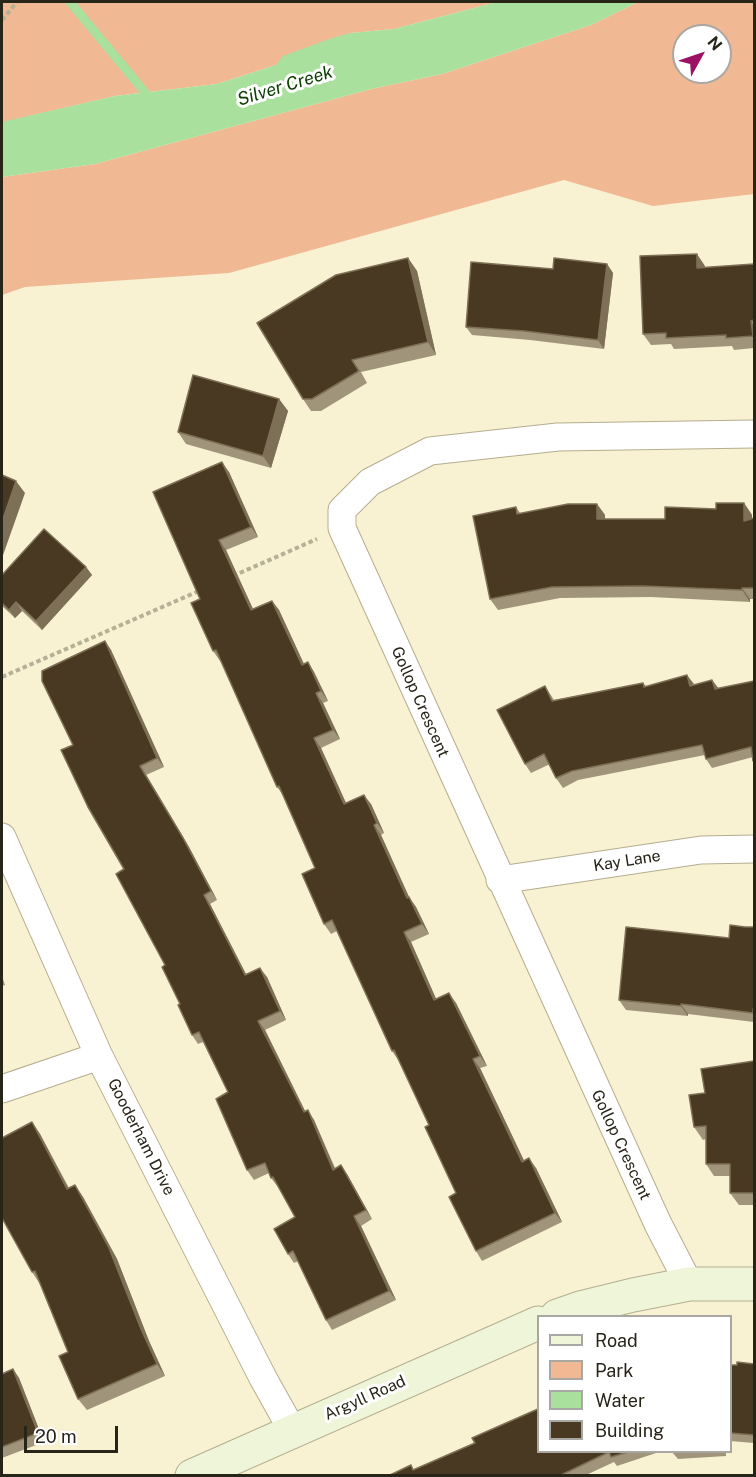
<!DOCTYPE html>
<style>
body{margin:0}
#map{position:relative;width:756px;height:1477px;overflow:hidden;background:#f8f1d2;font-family:"Public Sans",sans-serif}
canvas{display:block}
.frame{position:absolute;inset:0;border:3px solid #272418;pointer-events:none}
.legend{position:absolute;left:537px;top:1315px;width:195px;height:138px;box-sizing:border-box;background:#fff;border:2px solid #a9a7a3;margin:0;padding:8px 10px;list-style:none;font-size:18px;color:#272418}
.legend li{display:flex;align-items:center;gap:12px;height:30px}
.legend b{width:30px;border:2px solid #a9a7a3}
.north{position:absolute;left:672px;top:24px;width:60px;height:60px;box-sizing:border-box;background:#fff;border:2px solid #a9a7a3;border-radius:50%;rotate:50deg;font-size:16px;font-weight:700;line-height:24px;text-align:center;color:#272418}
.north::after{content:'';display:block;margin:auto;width:21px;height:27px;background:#9b1264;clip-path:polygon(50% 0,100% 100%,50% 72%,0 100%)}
.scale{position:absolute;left:24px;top:1426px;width:94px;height:27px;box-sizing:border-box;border:3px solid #272418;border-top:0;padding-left:8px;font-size:18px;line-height:21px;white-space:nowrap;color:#272418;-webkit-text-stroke:4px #fff;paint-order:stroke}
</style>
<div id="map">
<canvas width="756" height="1477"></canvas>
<div class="frame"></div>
<ul class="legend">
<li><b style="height:8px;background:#eff5d9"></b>Road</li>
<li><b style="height:16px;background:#f0b893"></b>Park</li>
<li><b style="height:16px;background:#aae09e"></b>Water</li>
<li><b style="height:16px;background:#493922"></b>Building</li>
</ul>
<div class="north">N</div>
<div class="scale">20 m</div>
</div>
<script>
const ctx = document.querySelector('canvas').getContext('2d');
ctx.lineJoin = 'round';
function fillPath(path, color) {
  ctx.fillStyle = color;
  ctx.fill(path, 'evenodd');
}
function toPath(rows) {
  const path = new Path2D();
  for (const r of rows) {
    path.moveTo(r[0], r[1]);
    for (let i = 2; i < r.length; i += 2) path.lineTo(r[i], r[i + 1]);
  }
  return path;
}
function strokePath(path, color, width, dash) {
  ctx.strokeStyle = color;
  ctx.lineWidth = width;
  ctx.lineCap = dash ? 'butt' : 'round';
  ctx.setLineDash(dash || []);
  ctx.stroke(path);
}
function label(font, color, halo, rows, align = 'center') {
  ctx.font = font + ' "Public Sans",sans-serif';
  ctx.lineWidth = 6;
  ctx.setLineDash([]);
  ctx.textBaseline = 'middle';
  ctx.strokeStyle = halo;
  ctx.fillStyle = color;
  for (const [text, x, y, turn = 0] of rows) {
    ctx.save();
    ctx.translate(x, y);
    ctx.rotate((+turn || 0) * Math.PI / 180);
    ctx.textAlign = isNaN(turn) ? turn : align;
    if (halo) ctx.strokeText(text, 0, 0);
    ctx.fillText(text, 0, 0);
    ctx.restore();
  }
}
fillPath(toPath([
 [2,2,497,2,394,29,351,33,276,65,217,84,115,96,4,122,2,122],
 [638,2,754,2,754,194,653,206,564,180,229,273,25,287,2,295,2,177,95,164,371,89,442,74,591,25],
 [684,36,720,36,720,72,684,72]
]), '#f0b893');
fillPath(toPath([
 [497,2,638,2,591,25,442,74,371,89,95,164,2,177,2,122,115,96,217,84,276,65,283,56,332,38,351,33,394,29]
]), '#aae09e');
strokePath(toPath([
 [70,2,153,102]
]), '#aae09e', 9);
const street = toPath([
 [2,837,99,1056,263,1378,292,1430],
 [500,880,701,850,754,849],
 [2,1089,99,1056],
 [689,1284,658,1224,342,528,342,510,370,482,430,451,558,437,754,434]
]);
const secondary = toPath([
 [557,1316,580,1308,633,1295,689,1284,754,1284],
 [192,1476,538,1323]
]);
strokePath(street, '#b4ae90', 29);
strokePath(secondary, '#b4ae90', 35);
strokePath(toPath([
 [2,20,17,2],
 [233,576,317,539],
 [2,677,199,591]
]), '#b6b097', 4, [4.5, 3]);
strokePath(street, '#fff', 27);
strokePath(secondary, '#eff5d9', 33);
fillPath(toPath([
 [408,258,417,271,436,355,361,372,367,383,321,411,311,411,303,399],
 [607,264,613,273,604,349,530,340,472,335,466,327,553,269],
 [754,264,754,348,734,350,732,346,674,349,671,344,651,345,643,334,705,266,705,267],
 [279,399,288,411,271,468,186,444,178,432],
 [229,472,258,537,226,550,253,609,272,601,279,610,304,664,308,662,314,672,328,701,323,703,340,739,321,748,346,803,371,804,384,833,381,835,409,897,416,907,429,934,411,942,436,999,456,1003,487,1066,480,1068,524,1161,536,1168,562,1222,482,1261,476,1251,456,1193,429,1125,399,1061,392,1051,337,931,331,934,324,924,315,868,283,795,277,787,221,660,220,661,213,651,200,599],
 [744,503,752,515,752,519,754,518,754,599,750,599,750,602,651,597,560,598,498,610,490,599,516,507,520,513,597,504,605,515,605,519,665,519],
 [86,567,92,575,42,630,22,611,15,618,2,606,2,575],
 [105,641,111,650,164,767,146,775,189,847,217,900,210,904,246,974,267,977,286,1020,265,1030,305,1111,314,1120,335,1168,347,1174,372,1219,361,1226,396,1300,332,1330,326,1320,298,1261,294,1263,288,1254,295,1217,278,1187,271,1178,269,1173,254,1180,247,1170,228,1092,203,1042,198,1044,192,1035,165,965,124,869,73,745],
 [712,680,718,688,754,681,754,763,753,757,712,768,706,759,705,755,578,780,563,788,556,778,550,764,531,773,525,764,545,686,554,700,643,683,646,686,694,685],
 [745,927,754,927,754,1022,688,1014,688,1016,626,1010,619,1000,729,938],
 [2,976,5,985,2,986],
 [754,1061,754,1205,739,1205,730,1193,730,1176,714,1176,706,1164,706,1139,703,1140,694,1127,705,1093],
 [32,1122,40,1134,69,1188,75,1185,83,1197,117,1259,149,1341,165,1376,87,1410,78,1399,68,1352,40,1284,32,1272],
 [754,1364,754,1443,730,1441,730,1365],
 [13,1369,19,1378,44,1442,2,1458,2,1374],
 [538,1452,659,1452,617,1466,614,1462,584,1476,388,1476,414,1470],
 [672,1452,726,1452,726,1456,678,1459]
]), '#a0957a');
fillPath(toPath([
 [697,254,705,266,705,279,697,268],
 [408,258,417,271,436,355,428,342],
 [607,264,613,273,604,349,598,340],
 [751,321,754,326,754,339,753,336],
 [279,399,288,411,271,468,263,456],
 [222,462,229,472,258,537,251,527],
 [16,481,25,493,2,558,2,522],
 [744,503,752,515,752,532,744,521],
 [597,504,605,515,605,530,597,519],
 [219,540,226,550,258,620,251,610],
 [86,567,92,575,42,630,36,621],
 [742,588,750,599,750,602,742,590],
 [272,601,279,610,309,675,302,665],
 [16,602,22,611,15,618,9,610],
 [105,641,111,650,164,767,157,758],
 [308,662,314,672,328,701,321,691],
 [687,675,694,684,690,686],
 [712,680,719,689,715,689],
 [316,693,323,703,340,739,333,730],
 [314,738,321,748,351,814,344,804],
 [140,766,146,775,189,847,217,900,211,891],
 [364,795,371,804,384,833,377,823],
 [374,825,381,835,414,908,407,898],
 [204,895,210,904,251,984,245,975],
 [409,897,416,907,429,934,422,924],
 [404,932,411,942,441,1010,434,1000],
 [260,968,267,977,286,1020,280,1011],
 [449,993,456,1003,487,1066,480,1056],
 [681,1004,688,1014,688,1016,681,1006],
 [258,1021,265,1030,310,1121,304,1112],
 [473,1059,480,1068,529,1171,522,1162],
 [308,1110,314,1120,339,1179,333,1170],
 [32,1122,40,1134,75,1201,67,1189],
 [529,1158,536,1168,562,1222,555,1213],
 [341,1165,347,1174,372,1219,366,1210],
 [75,1185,83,1197,117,1259,149,1341,165,1376,157,1364],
 [354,1216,361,1226,396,1300,389,1291],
 [13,1369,19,1378,44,1442,38,1433]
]), '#7e7057');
const building = toPath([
 [697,254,697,268,754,264,754,320,751,321,753,336,726,338,726,335,666,338,666,333,643,334,640,256,697,254],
 [408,258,428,342,352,360,359,371,312,399,303,399,257,323,336,275,408,258],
 [554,258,607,264,598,340,524,331,466,327,471,262,553,269,554,258],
 [193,375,279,399,263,456,178,432,193,375],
 [222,462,251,527,219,540,251,610,272,601,302,665,308,662,321,691,316,693,333,730,314,738,344,804,364,795,377,823,374,825,407,898,409,897,422,924,404,932,434,1000,449,993,480,1056,473,1059,522,1162,529,1158,555,1213,476,1251,449,1197,456,1193,425,1127,429,1125,394,1050,392,1051,332,920,324,924,302,874,315,868,279,786,277,787,216,650,213,651,191,603,200,599,153,492,222,462],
 [2,475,16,481,2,522,2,475],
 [716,503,744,503,744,521,754,518,754,588,742,588,742,590,643,586,552,587,490,599,473,516,516,507,517,514,568,504,597,504,597,519,665,519,665,507,716,509,716,503],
 [44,529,86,567,36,621,16,602,9,610,2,603,2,575,44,529],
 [105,641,157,758,140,766,183,838,211,891,204,895,245,975,260,968,280,1011,258,1021,304,1112,308,1110,333,1170,341,1165,366,1210,354,1216,389,1291,326,1320,293,1251,288,1254,274,1229,295,1217,273,1177,271,1178,265,1163,247,1170,216,1099,228,1092,199,1032,192,1035,178,1005,180,1004,162,967,165,965,116,874,124,869,88,807,61,750,73,745,42,681,42,671,105,641],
 [687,675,690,686,712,680,715,689,754,681,754,761,753,761,751,747,706,759,702,745,572,771,556,778,544,754,525,764,497,710,545,686,552,701,643,683,644,687,687,675],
 [730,925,745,927,754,927,754,1009,753,1009,753,1013,681,1004,681,1006,619,1000,626,927,729,938,730,925],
 [754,1061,754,1193,730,1193,730,1164,706,1164,706,1126,694,1127,689,1095,705,1093,701,1069,754,1061],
 [32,1122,67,1189,75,1185,109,1248,141,1329,157,1364,78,1399,59,1356,68,1352,35,1271,32,1272,2,1218,2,1138,32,1122],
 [737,1362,754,1364,754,1435,730,1433,730,1365,737,1365,737,1362],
 [13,1369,38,1433,2,1447,2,1374,13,1369],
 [538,1409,538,1452,628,1452,611,1457,609,1452,559,1476,388,1476,411,1465,413,1470,475,1443,472,1438,538,1409]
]);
fillPath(building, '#493922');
strokePath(building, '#7e7057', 1.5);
label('16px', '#272418', '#fff', [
 ["Gollop Crescent",420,702,66],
 ["Kay Lane",627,861,-9],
 ["Gooderham Drive",141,1137,63],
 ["Gollop Crescent",621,1145,65],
 ["Argyll Road",365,1398,-24]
]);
label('italic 18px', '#0c4000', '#fff', [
 ["Silver Creek",285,86,-17]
]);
</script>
